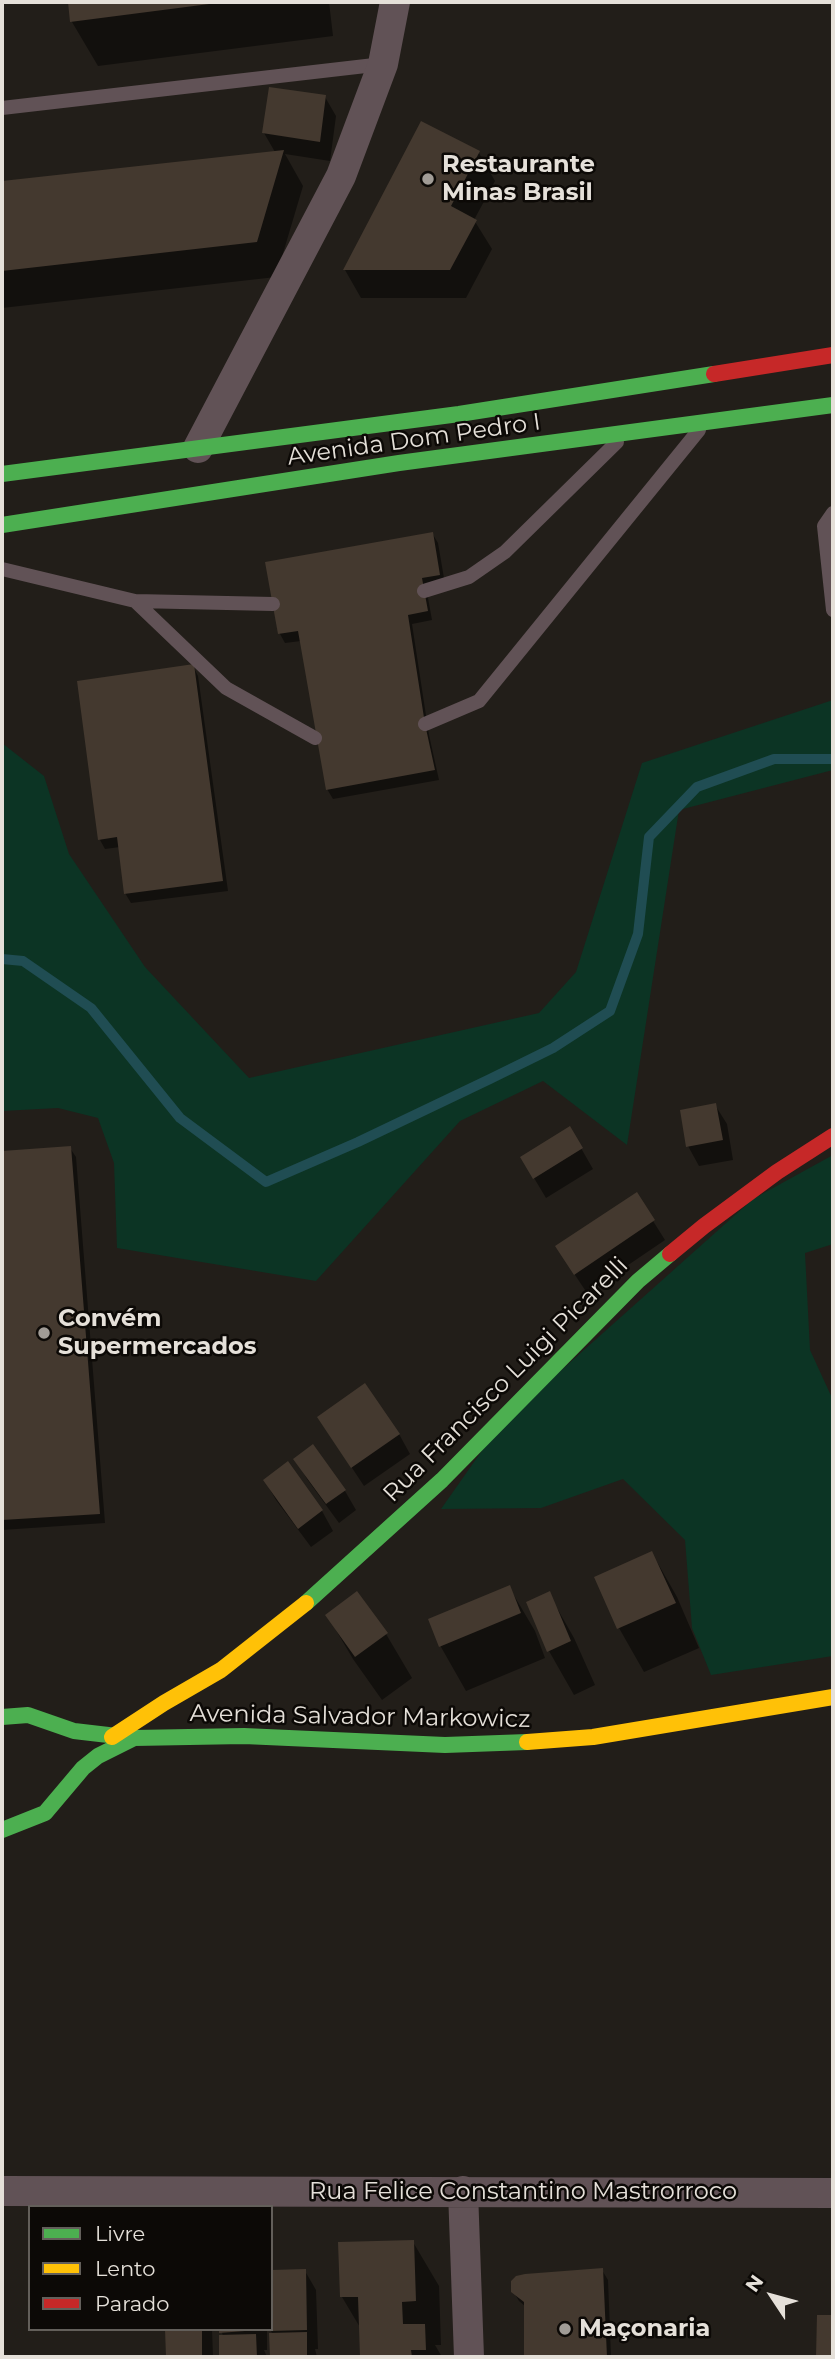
<!DOCTYPE html>
<meta charset="utf-8">
<style>
body{margin:0}
#map{position:relative;width:835px;height:2359px;overflow:hidden;background:#221e19;font-family:Montserrat,sans-serif}
canvas{display:block}
.frame{position:absolute;inset:0;border:4px solid #e5e0d9;pointer-events:none}
.legend{position:absolute;left:28px;top:2205px;width:245px;height:126px;box-sizing:border-box;background:#0c0906;border:2px solid #635f5a;margin:0;padding:9px 12px;list-style:none;font-size:21px;color:#e5e0d9}
.legend li{display:flex;align-items:center;gap:14px;height:35px}
.legend b{width:35px;border:2px solid #635f5a}
.north{position:absolute;left:737px;top:2261px;width:70px;height:70px;-webkit-text-stroke:5px #0c0906;paint-order:stroke;rotate:306deg;font-size:19px;font-weight:700;line-height:28px;text-align:center;color:#e5e0d9}
.north::after{content:'';display:block;margin:auto;width:24px;height:32px;background:#e5e0d9;clip-path:polygon(50% 0,100% 100%,50% 72%,0 100%)}
</style>
<div id="map">
<canvas width="835" height="2359"></canvas>
<div class="frame"></div>
<ul class="legend">
<li><b style="height:9px;background:#4caf50"></b>Livre</li>
<li><b style="height:9px;background:#ffc107"></b>Lento</li>
<li><b style="height:9px;background:#c62828"></b>Parado</li>
</ul>
<div class="north">N</div>
</div>
<script>
const ctx = document.querySelector('canvas').getContext('2d');
ctx.lineJoin = 'round';
function fillPath(path, color) {
  ctx.fillStyle = color;
  ctx.fill(path, 'evenodd');
}
function toPath(rows) {
  const path = new Path2D();
  for (const r of rows) {
    path.moveTo(r[0], r[1]);
    for (let i = 2; i < r.length; i += 2) path.lineTo(r[i], r[i + 1]);
  }
  return path;
}
function strokePath(path, color, width, dash) {
  ctx.strokeStyle = color;
  ctx.lineWidth = width;
  ctx.lineCap = dash ? 'butt' : 'round';
  ctx.setLineDash(dash || []);
  ctx.stroke(path);
}
function label(font, color, halo, rows, align = 'center') {
  ctx.font = font + ' Montserrat,sans-serif';
  ctx.lineWidth = 5;
  ctx.setLineDash([]);
  ctx.textBaseline = 'middle';
  ctx.strokeStyle = halo;
  ctx.fillStyle = color;
  for (const [text, x, y, turn = 0] of rows) {
    ctx.save();
    ctx.translate(x, y);
    ctx.rotate((+turn || 0) * Math.PI / 180);
    ctx.textAlign = isNaN(turn) ? turn : align;
    if (halo) ctx.strokeText(text, 0, 0);
    ctx.fillText(text, 0, 0);
    ctx.restore();
  }
}
fillPath(toPath([
 [833,700,833,770,679,810,627,1145,543,1081,460,1121,316,1281,117,1248,114,1163,98,1118,58,1108,2,1111,2,743,44,776,69,854,145,967,249,1078,539,1013,576,972,642,763],
 [833,1155,833,1244,805,1253,810,1350,833,1400,833,1656,711,1675,692,1628,685,1540,623,1479,541,1508,441,1509,500,1425,753,1199]
]), '#0c3424');
fillPath(toPath([
 [70,2,329,2,333,36,98,66,72,22],
 [325,97,336,116,330,161,285,154,303,186,276,277,2,308,2,183,275,152,264,133],
 [479,153,495,181,474,220,492,249,466,298,361,298,345,270],
 [432,533,438,543,445,584,426,587,432,620,412,624,429,735,439,780,333,799,327,789,301,641,285,643,280,634,267,563],
 [193,666,198,676,228,891,131,903,125,893,120,847,105,849,100,840],
 [715,1105,727,1124,733,1160,699,1166,688,1146],
 [570,1129,593,1169,546,1198,522,1158],
 [70,1148,76,1157,105,1523,2,1530,2,1153],
 [636,1194,665,1240,587,1293,569,1266],
 [319,1418,399,1434,410,1454,364,1486],
 [296,1460,345,1491,356,1510,339,1523,307,1479],
 [288,1464,322,1511,333,1531,311,1547,276,1500,265,1481],
 [652,1553,677,1597,699,1648,644,1672,619,1628,596,1578],
 [509,1587,535,1631,545,1658,466,1691,441,1647,430,1620],
 [357,1594,386,1634,412,1678,382,1700,353,1659,327,1615],
 [549,1594,574,1638,595,1685,574,1695,549,1651,528,1603],
 [413,2242,439,2286,441,2345,435,2345,442,2357,361,2357,361,2329,342,2297],
 [602,2270,608,2280,611,2357,526,2357,526,2307,519,2301,513,2291],
 [305,2271,316,2290,318,2349,315,2349,317,2357,272,2357,271,2335,273,2335,271,2331],
 [167,2329,212,2329,213,2357,168,2357],
 [221,2329,267,2329,267,2350,264,2350,267,2357,221,2357,220,2336,223,2336]
]), '#0007');
strokePath(toPath([
 [2,959,23,961,91,1008,180,1118,266,1182,358,1142,490,1079,553,1048,610,1011,638,934,649,837,697,787,774,759,833,759]
]), '#204d53', 10);
fillPath(toPath([
 [68,2,216,2,217,3,70,22],
 [269,87,326,95,320,142,262,133],
 [421,121,480,151,451,206,477,220,450,270,343,270],
 [284,150,257,242,2,271,2,181],
 [433,532,440,575,422,578,428,611,408,615,425,724,435,770,326,790,298,631,278,634,265,562],
 [194,664,223,881,124,894,117,837,98,840,77,681],
 [716,1103,723,1140,686,1147,680,1110],
 [570,1126,583,1148,533,1179,520,1157],
 [71,1146,100,1514,2,1520,2,1151],
 [637,1192,655,1220,574,1275,555,1246],
 [365,1383,400,1434,351,1468,317,1417],
 [313,1444,346,1490,326,1504,293,1459],
 [288,1461,323,1510,298,1529,263,1480],
 [652,1551,676,1603,617,1629,594,1577],
 [510,1585,521,1613,439,1647,428,1619],
 [357,1591,388,1633,355,1657,325,1615],
 [550,1591,571,1641,547,1652,526,1602],
 [414,2240,416,2301,402,2302,403,2324,425,2324,426,2350,411,2350,412,2357,360,2357,358,2297,340,2297,338,2242],
 [603,2268,607,2357,524,2357,524,2302,511,2292,511,2281,516,2276,525,2274],
 [306,2269,307,2330,271,2331,271,2270],
 [817,2315,833,2315,833,2357,816,2357],
 [165,2329,202,2329,202,2357,166,2357],
 [219,2329,245,2329,245,2331,219,2333],
 [307,2332,307,2357,270,2357,269,2333],
 [256,2334,257,2357,219,2357,219,2335]
]), '#44392f');
strokePath(toPath([
 [2,108,383,64],
 [833,513,824,526,833,610],
 [2,569,135,601,273,604],
 [424,591,469,577,505,552,617,442],
 [135,601,226,688,315,738],
 [425,724,479,701,699,430]
]), '#615256', 14);
strokePath(toPath([
 [198,448,341,176,383,64,395,2],
 [2,2191,833,2193],
 [463,2191,469,2357]
]), '#615256', 30);
strokePath(toPath([
 [2,474,459,414,714,374],
 [2,525,399,463,833,405],
 [306,1603,442,1480,638,1281,670,1254],
 [2,1717,28,1715,74,1731,134,1738,244,1736,445,1745,527,1742],
 [2,1830,45,1813,83,1768,98,1756,134,1738]
]), '#4caf50', 16);
strokePath(toPath([
 [112,1737,164,1703,221,1670,306,1603],
 [527,1742,593,1737,833,1697]
]), '#ffc107', 16);
strokePath(toPath([
 [714,374,833,355],
 [670,1254,704,1226,777,1172,833,1136]
]), '#c62828', 16);
for (const [x, y, r, color] of [
 [428,179,7,"#a19c96"],
 [44,1333,7,"#a19c96"],
 [565,2329,7,"#a19c96"]
]) {
  const dot = new Path2D();
  dot.arc(x, y, r, 0, 2 * Math.PI);
  ctx.fillStyle = color;
  ctx.fill(dot);
  strokePath(dot, '#0c0906', 2.5);
}
label('bold 24px', '#e5e0d9', '#0c0906', [
 ["Restaurante",442,165],
 ["Minas Brasil",442,193],
 ["Convém",58,1319],
 ["Supermercados",58,1347],
 ["Maçonaria",579,2329]
], 'left');
label('24px', '#e5e0d9', '#0c0906', [
 ["Avenida Dom Pedro I",414,440,-8],
 ["Rua Francisco Luigi Picarelli",506,1380,-45],
 ["Avenida Salvador Markowicz",360,1717,1],
 ["Rua Felice Constantino Mastrorroco",523,2192]
]);
</script>
